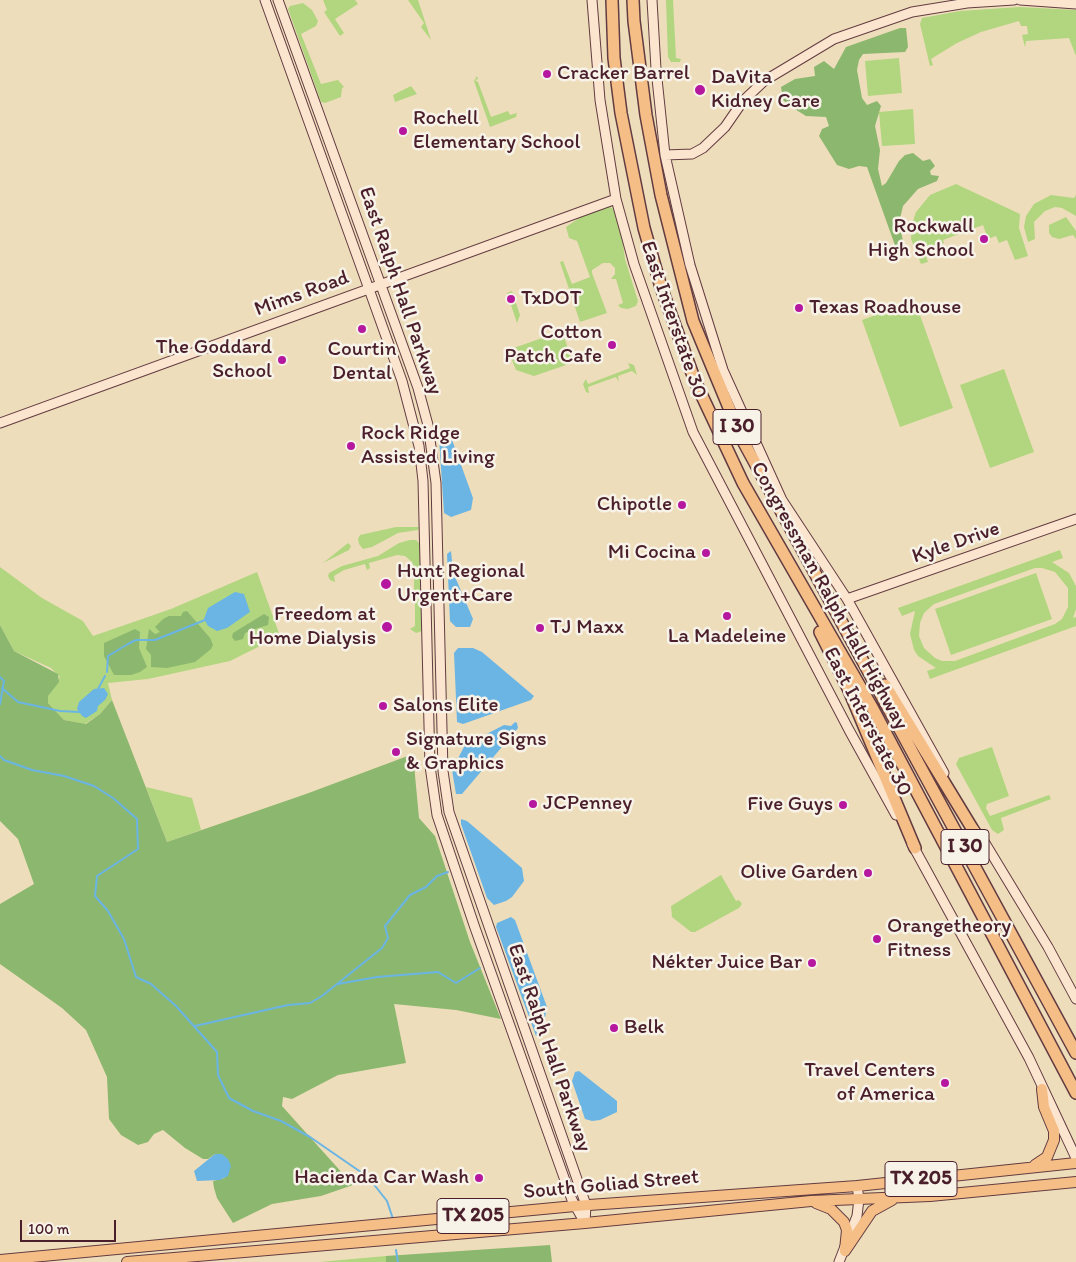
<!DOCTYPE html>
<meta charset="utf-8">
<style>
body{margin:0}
#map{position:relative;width:1076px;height:1262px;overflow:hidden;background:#edb;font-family:Itim,sans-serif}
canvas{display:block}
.scale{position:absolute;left:20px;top:1220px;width:96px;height:22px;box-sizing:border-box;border:2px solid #4a1f2b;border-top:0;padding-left:6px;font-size:15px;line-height:18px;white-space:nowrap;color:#4a1f2b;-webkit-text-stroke:4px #f7f3e8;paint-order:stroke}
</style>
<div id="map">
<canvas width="1076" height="1262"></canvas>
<div class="scale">100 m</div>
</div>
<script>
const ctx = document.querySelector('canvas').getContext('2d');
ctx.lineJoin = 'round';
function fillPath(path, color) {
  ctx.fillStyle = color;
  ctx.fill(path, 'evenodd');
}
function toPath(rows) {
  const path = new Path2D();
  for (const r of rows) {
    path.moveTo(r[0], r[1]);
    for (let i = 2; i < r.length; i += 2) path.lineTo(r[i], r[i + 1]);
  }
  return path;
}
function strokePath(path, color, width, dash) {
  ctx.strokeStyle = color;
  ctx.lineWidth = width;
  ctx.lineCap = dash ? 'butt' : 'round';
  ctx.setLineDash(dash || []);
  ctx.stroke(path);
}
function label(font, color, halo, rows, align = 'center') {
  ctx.font = font + ' Itim,sans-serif';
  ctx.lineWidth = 5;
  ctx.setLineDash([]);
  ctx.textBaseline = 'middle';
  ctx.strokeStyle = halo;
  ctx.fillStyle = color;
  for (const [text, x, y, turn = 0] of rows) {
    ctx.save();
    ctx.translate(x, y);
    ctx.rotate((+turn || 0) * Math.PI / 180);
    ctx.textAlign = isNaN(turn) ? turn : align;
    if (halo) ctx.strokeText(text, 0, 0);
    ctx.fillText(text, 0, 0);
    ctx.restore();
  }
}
fillPath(toPath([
 [323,0,355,0,358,4,335,19,344,33,340,36,324,12,327,10],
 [408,0,418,0,431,40,421,27,424,23],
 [666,0,673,0,676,58,681,59,680,62,671,62,668,57],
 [303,3,312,10,318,21,316,26,301,34,321,84,338,80,344,87,342,88,341,97,325,103,321,102,288,9,290,6],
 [1019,7,1076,10,1076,56,1069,38,1026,41,1025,47,1022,35,1028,34,1027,26,1021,26,1019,21,981,32,957,43,931,59,933,65,930,66,920,24,922,18,960,11],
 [899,58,902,93,868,96,865,61],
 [477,76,478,79,475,80,478,82,491,117,508,111,510,115,517,113,516,117,490,127,474,81],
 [411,86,417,94,395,102,393,95],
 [913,109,915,144,882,146,879,112],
 [956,184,1020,214,1019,228,1028,256,1015,260,1007,240,999,243,996,236,988,239,983,225,943,240,944,243,924,250,928,262,921,264,911,239,912,224,916,212,930,195],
 [1051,195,1074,198,1076,195,1076,216,1062,208,1055,207,1045,211,1034,222,1035,239,1028,242,1024,227,1026,216,1034,204],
 [597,206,609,206,616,211,620,222,625,259,638,301,636,306,628,309,621,308,618,305,623,303,616,279,611,279,615,274,615,268,610,263,603,263,592,270,592,273,607,313,580,322,560,262,563,261,572,284,590,277,577,241,569,238,566,227],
 [1066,217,1076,231,1076,239,1073,235,1059,239,1052,237,1049,233,1049,225],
 [512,291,520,315,517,323,507,293],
 [915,301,953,408,900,427,862,320],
 [562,331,571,357,569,364,534,376,516,370,508,350],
 [628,363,634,365,637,375,632,371,618,376,619,382,616,377,588,387,589,393,586,392,583,384,586,379,588,384,630,368],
 [1004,369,1034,452,990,468,960,385],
 [396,527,419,527,418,530,398,533,372,547,363,549,359,544,358,539,360,535],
 [410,540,416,540,420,544,422,631,416,633,410,629,415,626,415,600,409,600,414,597,414,568,412,562,405,556,397,555,369,563,370,568,367,570,365,564,344,570,334,576,335,582,330,580,328,576,329,573,342,566,378,556,399,543],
 [348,543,351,546,349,550,323,563],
 [1060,550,1063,558,1052,562,1069,573,1076,586,1076,609,1073,618,1076,617,1076,626,930,679,927,671,936,668,918,656,914,650,910,634,915,611,902,616,898,608],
 [1035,568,1042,568,1055,572,1068,588,1068,607,1062,619,1055,624,955,661,942,661,935,658,924,648,919,636,920,623,924,613,934,604],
 [0,567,42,598,83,621,93,636,171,609,257,572,280,636,230,661,148,679,108,683,112,700,100,714,85,724,64,720,48,703,48,696,60,677,51,668,14,651,0,625],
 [1036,573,1052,619,951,655,935,609],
 [992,747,1009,796,987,804,986,808,990,816,1049,795,1051,799,1001,818,1004,830,998,834,992,830,956,764,959,758],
 [146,787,192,798,201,830,167,842],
 [721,875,736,901,739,900,742,904,739,908,695,932,691,932,672,917,671,906],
 [386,1256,386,1262,319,1262]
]), '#b1d67f');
fillPath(toPath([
 [900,28,906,28,908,47,905,52,863,54,859,60,857,70,862,98,867,105,877,101,881,106,875,126,880,150,878,169,882,186,886,183,899,161,905,155,913,153,923,161,930,159,935,166,930,171,931,175,939,176,937,181,918,189,903,206,899,223,905,250,897,251,867,167,859,166,849,169,837,165,819,136,822,129,829,126,826,117,806,116,790,106,783,100,781,87,795,79,815,76,814,67,824,61,834,69,846,47],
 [187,611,210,638,213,645,211,649,195,662,167,668,151,667,151,655,146,649,149,629,155,634,160,632,155,627,163,619,169,616,181,616,183,612],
 [264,614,269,617,268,625,252,630,245,633,243,639,235,641,232,637,233,633],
 [0,625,14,651,58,674,59,682,48,696,48,703,64,720,86,724,100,714,112,700,167,842,306,794,413,754,419,818,435,836,470,942,501,1019,456,1010,394,1004,406,1063,338,1075,292,1099,283,1097,282,1106,353,1185,321,1196,272,1204,233,1223,217,1198,214,1188,213,1181,225,1178,215,1154,208,1159,203,1159,185,1148,163,1130,154,1134,148,1142,138,1145,121,1135,109,1119,107,1077,86,1030,62,1008,0,964,0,904,34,884,18,839,0,821],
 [135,629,140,632,139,648,147,667,140,672,131,675,114,675,104,656,104,643],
 [550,1245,552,1262,386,1262,386,1256]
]), '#8cb76e');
fillPath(toPath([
 [442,435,451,437,473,498,471,510,451,517,444,513,439,438],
 [451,551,453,572,473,619,470,627,456,627,450,621,447,554],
 [235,592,244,594,250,612,227,628,217,631,208,626,204,619,208,608],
 [458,648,473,648,482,652,534,696,531,700,463,724,457,722,454,653],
 [104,688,108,694,105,700,98,706,97,711,86,718,82,716,77,709,79,702,94,689],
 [515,722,517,723,518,728,462,794,456,794,452,770,465,745,504,725,511,726],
 [461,819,467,821,522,868,524,881,512,897,506,901,494,905,487,898,461,824],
 [511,917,515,920,547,1007,542,1034,539,1036,536,1036,496,927,497,923],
 [579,1071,617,1101,617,1112,600,1120,592,1121,585,1119,572,1081,575,1072],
 [215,1154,222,1154,228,1159,231,1166,228,1176,220,1180,197,1181,194,1171]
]), '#6bb5e4');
strokePath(toPath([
 [107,672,108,656,128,644,136,640,155,640,205,620],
 [0,677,4,681,0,704],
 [2,688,18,702,60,711,79,712],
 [98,689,105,676],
 [0,756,4,760,32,770,64,776,94,786,113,798,137,819,138,849,97,876,95,896,108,911,124,939,136,977,151,984,176,1006,217,1052,218,1075,229,1098,253,1111,281,1121,310,1137,368,1177,387,1201,393,1219],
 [338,984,377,977,438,972,456,983,480,968],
 [195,1026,288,1005,310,1003,322,996,382,948,388,938,385,926,410,895,426,887,437,876,448,872],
 [396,1250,398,1262]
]), '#6bb5e4', 2);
const secondary = toPath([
 [265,0,402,381,419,446,423,481,430,766,437,815,474,925,572,1200,585,1223],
 [278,0,418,388,428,425,436,483,443,771,449,812,586,1205,585,1223],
 [592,0,600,100,616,199,634,264,693,432,849,730,896,815],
 [652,0,656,69,665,155,690,265,723,370,782,500,847,599,944,773],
 [1020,0,1076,4],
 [665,155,692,154,703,148,725,127,743,101,764,81,834,39,912,12,967,3,1014,0],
 [0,423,616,199],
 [847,599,1076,519],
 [972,827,985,843,1048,947,1076,999],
 [912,844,1029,1058,1076,1158],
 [839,1262,857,1216,859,1199,857,1186]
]);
const primary = toPath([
 [1035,1165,1047,1157,1054,1140,1054,1131,1044,1107,1042,1089],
 [816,1203,831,1209,844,1222,847,1230,845,1250],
 [845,1251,872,1211,892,1200],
 [0,1260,575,1206,857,1186,1076,1163],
 [127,1262,585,1223,811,1201,930,1196,1076,1182]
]);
const highway = toPath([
 [612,0,614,58,621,113,644,228,661,287,695,381,743,483,873,709,1076,1093],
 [633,0,634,21,646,115,661,195,693,321,742,439,1076,1053],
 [820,632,848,688,915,848],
 [885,685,975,833]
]);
strokePath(secondary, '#633c41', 11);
strokePath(primary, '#633c41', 12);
strokePath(highway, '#633c41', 14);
strokePath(secondary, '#fbe5cf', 9);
strokePath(primary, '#f6be87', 10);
strokePath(highway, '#f6be87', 11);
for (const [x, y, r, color] of [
 [547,74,5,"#b5179e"],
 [700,90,6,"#b5179e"],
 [403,131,5,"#b5179e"],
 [984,239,5,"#b5179e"],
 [511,299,5,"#b5179e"],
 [799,308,5,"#b5179e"],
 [362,329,5,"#b5179e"],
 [612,345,5,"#b5179e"],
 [282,360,5,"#b5179e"],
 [351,446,5,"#b5179e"],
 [682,505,5,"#b5179e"],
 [706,553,5,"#b5179e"],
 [386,584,6,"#b5179e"],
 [727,616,5,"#b5179e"],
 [387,627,6,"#b5179e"],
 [540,628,5,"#b5179e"],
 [383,706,5,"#b5179e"],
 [396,752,5,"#b5179e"],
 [533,804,5,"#b5179e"],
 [843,805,5,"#b5179e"],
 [868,873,5,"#b5179e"],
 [877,939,5,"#b5179e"],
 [812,963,5,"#b5179e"],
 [614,1028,5,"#b5179e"],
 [945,1083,5,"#b5179e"],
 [479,1178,5,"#b5179e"]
]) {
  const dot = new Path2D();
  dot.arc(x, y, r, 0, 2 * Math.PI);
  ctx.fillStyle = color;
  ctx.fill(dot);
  strokePath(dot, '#f7f3e8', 2);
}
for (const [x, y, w] of [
 [737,427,48],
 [965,847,48],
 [921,1179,72],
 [473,1216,72]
]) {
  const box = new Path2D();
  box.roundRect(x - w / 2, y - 17.5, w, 35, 4);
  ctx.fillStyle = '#f7f3e8';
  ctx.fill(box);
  strokePath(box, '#4a1f2b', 1);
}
label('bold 20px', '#4a1f2b', null, [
 ["I 30",737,427],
 ["I 30",965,847],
 ["TX 205",921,1179],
 ["TX 205",473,1216]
]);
label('21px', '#4a1f2b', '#f7f3e8', [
 ["Cracker Barrel",557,74],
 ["DaVita",711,78],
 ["Kidney Care",711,102],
 ["Rochell",413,119],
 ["Elementary School",413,143],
 ["Rockwall",974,227,"right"],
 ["High School",974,251,"right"],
 ["TxDOT",521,299],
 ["Texas Roadhouse",809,308],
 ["Cotton",602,333,"right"],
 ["Patch Cafe",602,357,"right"],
 ["The Goddard",272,348,"right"],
 ["School",272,372,"right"],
 ["Courtin",362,350,"center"],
 ["Dental",362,374,"center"],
 ["Rock Ridge",361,434],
 ["Assisted Living",361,458],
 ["Chipotle",672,505,"right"],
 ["Mi Cocina",696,553,"right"],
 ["Hunt Regional",397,572],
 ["Urgent+Care",397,596],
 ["Freedom at",376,615,"right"],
 ["Home Dialysis",376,639,"right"],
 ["TJ Maxx",550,628],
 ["La Madeleine",727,637,"center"],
 ["Salons Elite",393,706],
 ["Signature Signs",406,740],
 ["& Graphics",406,764],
 ["JCPenney",543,804],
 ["Five Guys",833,805,"right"],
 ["Olive Garden",858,873,"right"],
 ["Orangetheory",887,927],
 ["Fitness",887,951],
 ["Nékter Juice Bar",802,963,"right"],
 ["Belk",624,1028],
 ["Travel Centers",935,1071,"right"],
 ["of America",935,1095,"right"],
 ["Hacienda Car Wash",469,1178,"right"]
], 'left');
label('21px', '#4a1f2b', '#f7f3e8', [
 ["East Ralph Hall Parkway",400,291,71],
 ["Mims Road",302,294,-20],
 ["East Interstate 30",673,320,71],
 ["Kyle Drive",956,543,-19],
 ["Congressman Ralph Hall Highway",829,596,61],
 ["East Interstate 30",867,722,62],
 ["East Ralph Hall Parkway",549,1048,71],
 ["South Goliad Street",611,1185,-5]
]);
</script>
